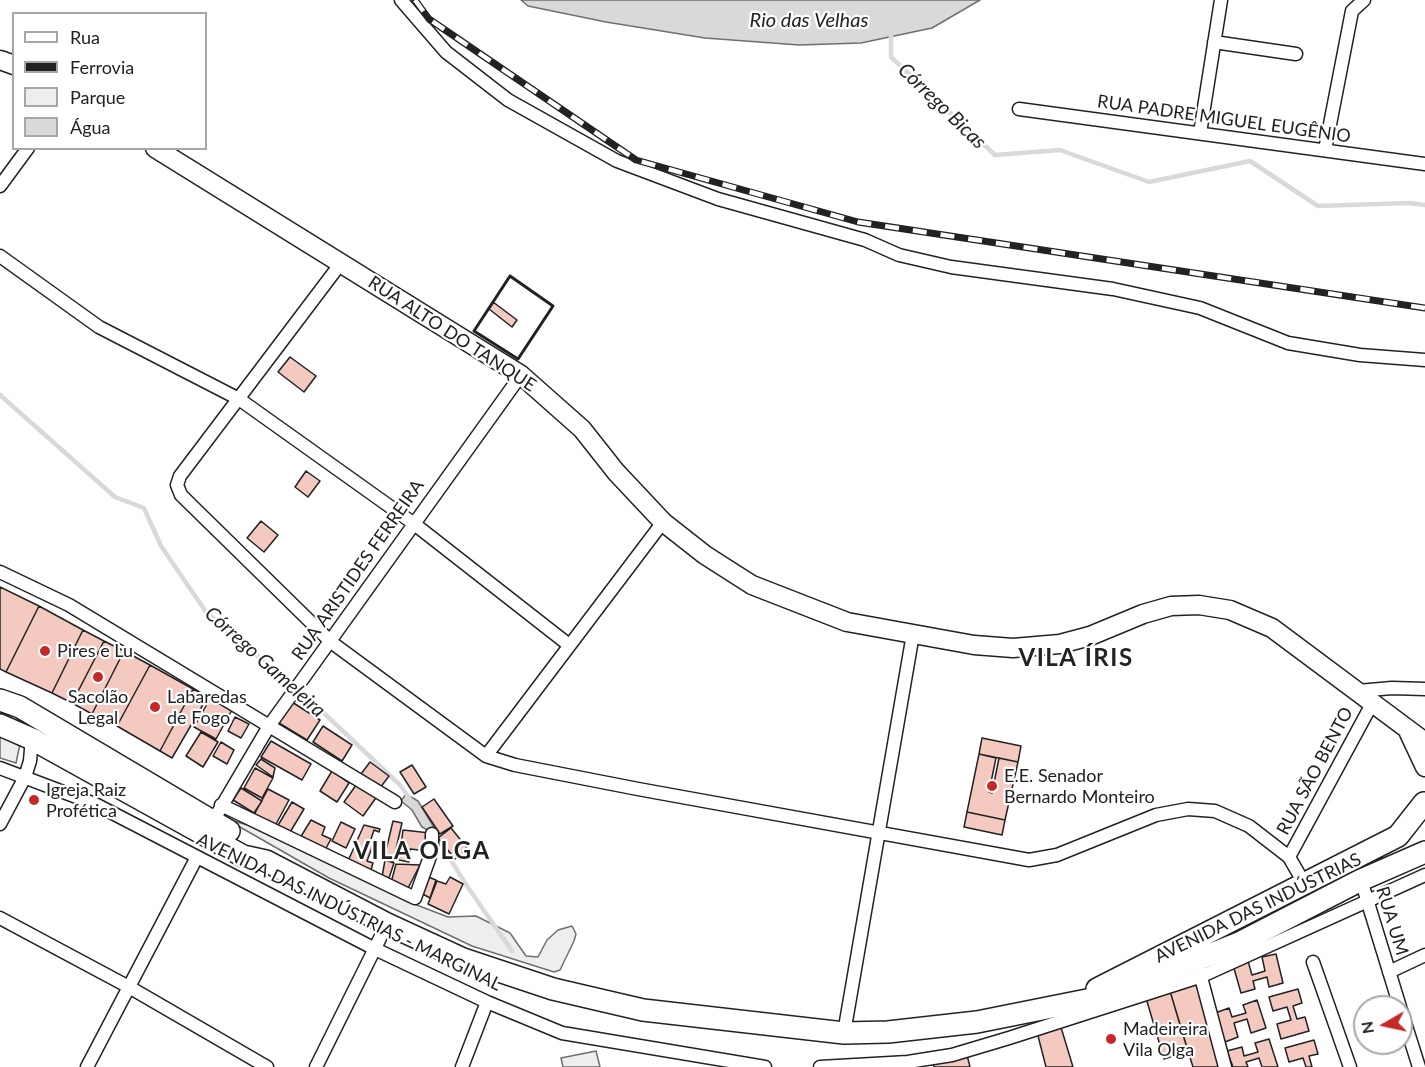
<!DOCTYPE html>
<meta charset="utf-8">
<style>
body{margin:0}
#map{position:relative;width:1425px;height:1067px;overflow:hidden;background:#fff;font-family:Lato,sans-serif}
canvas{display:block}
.legend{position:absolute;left:12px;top:12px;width:195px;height:138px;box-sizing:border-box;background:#fff;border:2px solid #a7a7a7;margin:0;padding:8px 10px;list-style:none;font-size:18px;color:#222}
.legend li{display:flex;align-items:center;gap:12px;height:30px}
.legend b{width:30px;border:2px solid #a7a7a7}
.north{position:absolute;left:1353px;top:995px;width:60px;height:60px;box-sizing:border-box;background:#fff;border:2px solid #a7a7a7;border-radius:50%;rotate:261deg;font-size:16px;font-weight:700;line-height:24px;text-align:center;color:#222}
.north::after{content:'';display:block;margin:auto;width:21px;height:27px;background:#c62828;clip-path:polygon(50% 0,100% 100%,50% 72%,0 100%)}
</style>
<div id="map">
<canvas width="1425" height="1067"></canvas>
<ul class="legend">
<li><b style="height:8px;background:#fff"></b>Rua</li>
<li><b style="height:8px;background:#222"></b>Ferrovia</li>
<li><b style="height:16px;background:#eee"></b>Parque</li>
<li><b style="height:16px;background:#d9d9d9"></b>Água</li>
</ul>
<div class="north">N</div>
</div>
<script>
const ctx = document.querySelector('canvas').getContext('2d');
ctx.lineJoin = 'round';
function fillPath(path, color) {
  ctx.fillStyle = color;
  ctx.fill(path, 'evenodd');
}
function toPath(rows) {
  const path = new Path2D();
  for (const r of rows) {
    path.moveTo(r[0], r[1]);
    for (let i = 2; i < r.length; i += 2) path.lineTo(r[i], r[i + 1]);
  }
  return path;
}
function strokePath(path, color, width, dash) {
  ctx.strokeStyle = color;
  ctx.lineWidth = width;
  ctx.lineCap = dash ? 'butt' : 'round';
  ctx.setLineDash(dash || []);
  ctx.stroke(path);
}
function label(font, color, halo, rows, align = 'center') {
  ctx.font = font + ' Lato,sans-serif';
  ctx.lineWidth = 4.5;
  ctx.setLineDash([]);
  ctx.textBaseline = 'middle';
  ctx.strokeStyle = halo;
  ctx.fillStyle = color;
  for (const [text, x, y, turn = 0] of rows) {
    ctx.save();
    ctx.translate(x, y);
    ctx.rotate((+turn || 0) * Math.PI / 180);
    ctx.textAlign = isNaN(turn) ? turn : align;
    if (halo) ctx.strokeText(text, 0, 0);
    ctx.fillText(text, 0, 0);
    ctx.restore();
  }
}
const green = toPath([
 [0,731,21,739,16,763,0,758,0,731],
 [226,819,248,825,414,904,448,917,476,916,510,933,526,956,538,957,547,940,558,930,572,926,576,934,574,941,560,970,554,972,472,946,329,878,226,819],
 [596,1051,600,1067,563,1067,561,1058,596,1051]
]);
fillPath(green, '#eee');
strokePath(green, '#6f6f6f', 1.5);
const water = toPath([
 [521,0,980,0,932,28,861,43,799,45,705,38,606,22,528,6,521,0],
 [406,794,418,801,435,829,431,832,422,827,412,810,401,801,406,794]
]);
fillPath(water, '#d9d9d9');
strokePath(water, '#6f6f6f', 1.5);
strokePath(toPath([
 [891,30,891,57,995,155,1060,150,1149,182,1250,161,1318,206,1409,203,1425,205],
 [0,395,115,497,144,508,161,546,206,612,310,700,400,785,410,799],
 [436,836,467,886,512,951]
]), '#d9d9d9', 4.5);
const building = toPath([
 [493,302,517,320,512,327,489,309,493,302],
 [290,357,316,376,304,392,278,372,290,357],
 [306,471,320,481,308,497,295,487,306,471],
 [261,521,278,535,264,552,247,538,261,521],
 [0,587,39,606,6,672,0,669,0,587],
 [39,606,83,630,52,693,6,672,39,606],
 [83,630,104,641,72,703,52,693,83,630],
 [104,641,124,651,92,714,72,703,104,641],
 [124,651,150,665,117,726,92,714,124,651],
 [150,665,193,689,160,751,117,726,150,665],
 [193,689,208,696,172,758,160,751,193,689],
 [211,697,232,710,216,739,194,727,211,697],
 [292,702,320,720,307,740,279,723,292,702],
 [235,717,249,724,241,738,228,731,235,717],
 [323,726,352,745,342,761,313,742,323,726],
 [201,732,218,742,203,767,186,756,201,732],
 [982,738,1021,746,1018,762,979,754,982,738],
 [271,741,311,764,302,780,261,757,271,741],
 [221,742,234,750,227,764,213,756,221,742],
 [979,754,996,758,989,792,992,793,999,758,1018,762,1005,820,967,812,979,754],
 [261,759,275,768,273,777,256,765,261,759],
 [370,762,389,776,380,788,361,774,370,762],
 [412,765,426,787,414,794,400,772,412,765],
 [255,768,273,778,262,798,244,788,255,768],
 [332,771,349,783,337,802,320,791,332,771],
 [359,781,378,795,363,816,344,802,359,781],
 [241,788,262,801,254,813,233,800,241,788],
 [268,789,289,800,275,826,254,815,268,789],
 [434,799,453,826,440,834,422,807,434,799],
 [292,802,304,809,289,834,277,827,292,802],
 [967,812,1005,820,1002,835,964,827,967,812],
 [311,820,325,827,322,835,331,839,325,850,300,838,311,820],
 [393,821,402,823,393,862,384,859,393,821],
 [341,822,355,829,346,848,332,841,341,822],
 [364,825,380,829,379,832,374,830,371,839,374,842,367,861,373,863,371,870,348,861,364,825],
 [451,828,468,849,455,859,438,838,451,828],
 [403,830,430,833,428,851,410,849,409,862,399,860,403,830],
 [385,860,394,863,389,878,382,877,385,860],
 [396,864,420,865,407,890,391,883,396,864],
 [426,876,436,880,430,898,419,892,426,876],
 [450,877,463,884,449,914,428,904,437,881,446,884,450,877],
 [1276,954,1283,983,1269,987,1267,977,1253,981,1255,989,1241,993,1233,965,1248,961,1252,975,1265,971,1262,957,1276,954],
 [1197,982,1211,1027,1183,1035,1170,991,1197,982],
 [1298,989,1302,1003,1293,1006,1297,1019,1305,1017,1309,1031,1281,1039,1277,1024,1291,1020,1287,1007,1273,1011,1269,997,1298,989],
 [1170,991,1188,1051,1164,1059,1146,998,1170,991],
 [1257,1000,1266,1028,1251,1033,1247,1019,1234,1023,1238,1037,1225,1042,1215,1013,1229,1008,1232,1017,1246,1013,1243,1005,1257,1000],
 [1060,1024,1073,1067,1046,1067,1037,1032,1060,1024],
 [1211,1027,1221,1067,1193,1067,1183,1035,1211,1027],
 [1269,1039,1278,1067,1262,1067,1259,1058,1246,1062,1248,1067,1233,1067,1227,1051,1242,1047,1244,1056,1258,1052,1255,1043,1269,1039],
 [1314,1040,1318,1054,1309,1056,1312,1067,1306,1067,1303,1058,1289,1062,1285,1048,1314,1040],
 [967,1055,970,1067,934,1067,933,1062,967,1055]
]);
fillPath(building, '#f3c9c0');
strokePath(building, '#222', 1.5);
const minor = toPath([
 [401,0,446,52,508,100,617,161,718,199,865,240,899,255,951,267,1113,289,1200,308,1288,343,1360,355,1425,360],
 [1214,42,1296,54],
 [1019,109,1425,164],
 [1200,133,1221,0],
 [1325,150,1352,11,1364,0],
 [0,186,28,148],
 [0,256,99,327,239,399,413,523,569,645],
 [341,263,180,476,177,485,181,495,331,642,486,756,515,765,638,789,1029,860,1057,855,1156,815,1188,809,1215,811,1249,826,1289,857,1304,883],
 [0,572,69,605,395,802],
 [1358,691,1392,688,1425,689],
 [486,756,663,522],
 [0,768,95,804,375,949,487,1002,562,1033,765,1067],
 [221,805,415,898,432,851,432,834],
 [213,821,269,726,521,375],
 [0,824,25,777,30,761,32,737],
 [1289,857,1373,702],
 [1361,880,1400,1007],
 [0,918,129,987,267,1067],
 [1313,962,1350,1067],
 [1199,970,1225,1067],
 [1389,972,1425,955],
 [1401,1010,1419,1067],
 [844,1033,913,634],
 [87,1067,197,857],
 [316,1067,387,924],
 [462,1067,487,1002],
 [820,1067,908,1062,952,1055,1009,1038,1202,976,1425,875]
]);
const secondary = toPath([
 [0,60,14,65],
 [155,148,521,375,582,429,616,472,663,522,705,555,752,585,847,622,974,645,1013,648,1060,644,1090,636,1143,614,1171,606,1199,605,1230,610,1272,628,1425,742],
 [1409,733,1425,767]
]);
const trunk = toPath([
 [0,700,20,707,229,831],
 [0,725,32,739,243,856,266,861,387,924,463,959,553,989,643,1010,844,1033,888,1032,977,1022,1107,996,1239,943,1361,880,1425,852],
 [1097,989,1398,836,1424,803]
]);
strokePath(minor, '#222', 15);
strokePath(secondary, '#222', 21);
strokePath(trunk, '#222', 24);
strokePath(minor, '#fff', 12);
strokePath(secondary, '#fff', 18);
strokePath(trunk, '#fff', 21);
const rail = toPath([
 [415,0,429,19,636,160,858,222,1425,308]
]);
strokePath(rail, '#222', 7);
strokePath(rail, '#fff', 4.5, [14]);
strokePath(toPath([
 [510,276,553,306,518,359,474,331,510,276]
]), '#222', 3);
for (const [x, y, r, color] of [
 [45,651,6,"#c62828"],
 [98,677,6,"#c62828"],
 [155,707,6,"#c62828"],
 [992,786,6,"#c62828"],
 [34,800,6,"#c62828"],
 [1111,1039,6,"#c62828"]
]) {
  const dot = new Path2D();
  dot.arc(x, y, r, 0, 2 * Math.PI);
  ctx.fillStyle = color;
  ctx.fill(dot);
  strokePath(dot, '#fff', 2);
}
label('18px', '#222', '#fff', [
 ["RUA PADRE MIGUEL EUGÊNIO",1224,119,8],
 ["RUA ALTO DO TANQUE",452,334,33],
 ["RUA ARISTIDES FERREIRA",358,570,-55],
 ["RUA SÃO BENTO",1315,771,-62],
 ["AVENIDA DAS INDÚSTRIAS",1258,908,-26],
 ["AVENIDA DAS INDÚSTRIAS - MARGINAL",349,912,26],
 ["RUA UM",1392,921,73]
]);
label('18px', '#222', '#fff', [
 ["Pires e Lu",57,651],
 ["Sacolão",98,697,"center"],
 ["Legal",98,718,"center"],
 ["Labaredas",167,697],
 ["de Fogo",167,718],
 ["E.E. Senador",1004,776],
 ["Bernardo Monteiro",1004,797],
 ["Igreja Raiz",46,790],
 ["Profética",46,811],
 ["Madeireira",1123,1029],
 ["Vila Olga",1123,1050]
], 'left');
label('italic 20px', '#222', '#fff', [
 ["Rio das Velhas",809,21],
 ["Córrego Bicas",942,106,44],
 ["Córrego Gameleira",265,662,42]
]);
ctx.letterSpacing = '1.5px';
label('bold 24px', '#222', '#fff', [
 ["VILA ÍRIS",1076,658],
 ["VILA OLGA",422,851]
]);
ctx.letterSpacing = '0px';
</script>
